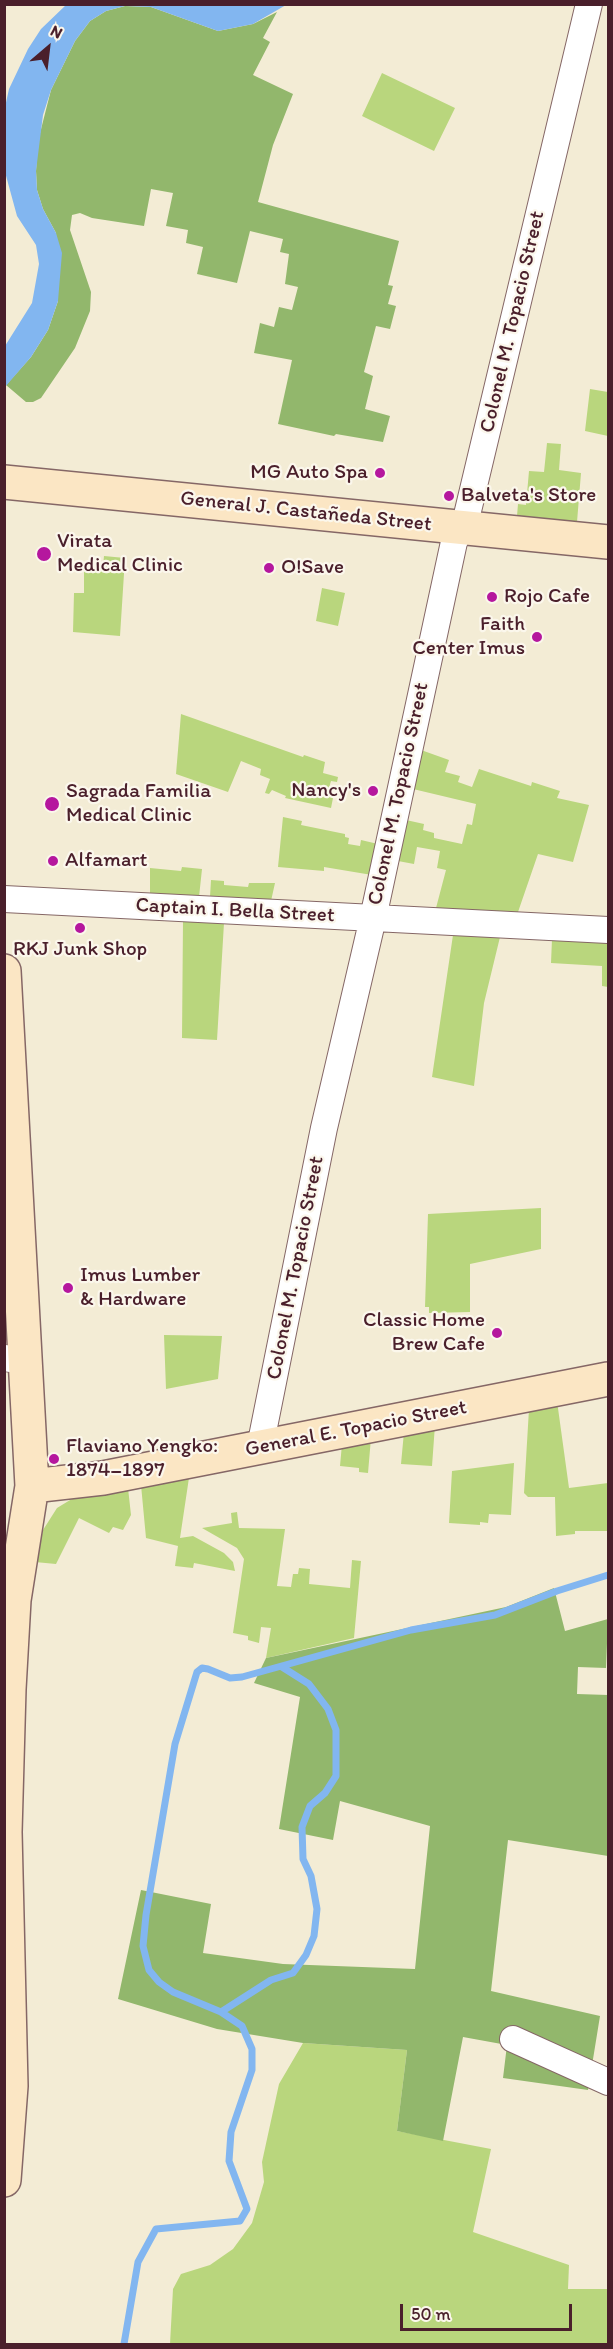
<!DOCTYPE html>
<meta charset="utf-8">
<style>
body{margin:0}
#map{position:relative;width:613px;height:2349px;overflow:hidden;background:#f3ecd5;font-family:Itim,sans-serif}
canvas{display:block}
.frame{position:absolute;inset:0;border:6px solid #4a1f2b;pointer-events:none}
.north{position:absolute;left:18px;top:18px;width:60px;height:60px;-webkit-text-stroke:4px #fbf7ec;paint-order:stroke;rotate:28deg;font-size:16px;font-weight:700;line-height:24px;text-align:center;color:#4a1f2b}
.north::after{content:'';display:block;margin:auto;width:21px;height:27px;background:#4a1f2b;clip-path:polygon(50% 0,100% 100%,50% 72%,0 100%)}
.scale{position:absolute;left:400px;top:2304px;width:172px;height:27px;box-sizing:border-box;border:3px solid #4a1f2b;border-top:0;padding-left:8px;font-size:18px;line-height:21px;white-space:nowrap;color:#4a1f2b;-webkit-text-stroke:4px #fbf7ec;paint-order:stroke}
</style>
<div id="map">
<canvas width="613" height="2349"></canvas>
<div class="frame"></div>
<div class="north">N</div>
<div class="scale">50 m</div>
</div>
<script>
const ctx = document.querySelector('canvas').getContext('2d');
ctx.lineJoin = 'round';
function fillPath(path, color) {
  ctx.fillStyle = color;
  ctx.fill(path, 'evenodd');
}
function toPath(rows) {
  const path = new Path2D();
  for (const r of rows) {
    path.moveTo(r[0], r[1]);
    for (let i = 2; i < r.length; i += 2) path.lineTo(r[i], r[i + 1]);
  }
  return path;
}
function strokePath(path, color, width, dash) {
  ctx.strokeStyle = color;
  ctx.lineWidth = width;
  ctx.lineCap = dash ? 'butt' : 'round';
  ctx.setLineDash(dash || []);
  ctx.stroke(path);
}
function label(font, color, halo, rows, align = 'center') {
  ctx.font = font + ' Itim,sans-serif';
  ctx.lineWidth = 4.5;
  ctx.setLineDash([]);
  ctx.textBaseline = 'middle';
  ctx.strokeStyle = halo;
  ctx.fillStyle = color;
  for (const [text, x, y, turn = 0] of rows) {
    ctx.save();
    ctx.translate(x, y);
    ctx.rotate((+turn || 0) * Math.PI / 180);
    ctx.textAlign = isNaN(turn) ? turn : align;
    if (halo) ctx.strokeText(text, 0, 0);
    ctx.fillText(text, 0, 0);
    ctx.restore();
  }
}
fillPath(toPath([
 [382,73,455,108,434,151,362,116],
 [590,389,608,392,608,436,585,431],
 [547,443,561,444,559,470,581,473,577,522,517,516,518,504,526,505,529,471,544,472],
 [104,556,125,558,120,636,73,632,74,593,84,593,84,564,103,566],
 [322,588,345,593,338,626,316,621],
 [181,714,303,757,304,755,325,762,323,773,338,777,337,782,331,781,328,791,334,793,331,808,285,798,286,796,272,790,269,794,265,793,270,779,260,775,261,769,241,761,228,792,176,774],
 [421,750,449,760,445,772,460,776,458,782,472,787,479,769,531,786,532,782,560,791,557,798,589,805,573,862,538,854,518,912,436,908,446,870,437,868,440,851,417,847,414,864,398,861,406,820,424,824,423,830,434,833,434,838,462,844,467,824,472,825,476,804,413,789],
 [283,817,302,821,301,825,345,834,345,837,349,838,348,844,360,846,361,840,378,844,372,875,324,867,324,871,278,867],
 [182,867,202,869,199,897,150,894,150,868,181,871],
 [211,880,224,881,224,885,248,887,249,883,275,883,271,901,210,897],
 [183,921,224,923,217,1040,182,1038],
 [453,935,500,937,484,1003,474,1086,432,1077],
 [552,939,608,942,608,987,602,986,602,966,551,963],
 [541,1208,541,1249,470,1264,470,1312,429,1313,429,1307,425,1307,428,1214],
 [164,1335,222,1336,218,1379,166,1389],
 [557,1401,569,1488,608,1483,608,1531,575,1531,575,1534,556,1536,555,1497,528,1497,524,1493,529,1409],
 [435,1425,432,1466,401,1464,404,1432],
 [371,1438,368,1473,359,1472,359,1468,340,1466,342,1444],
 [514,1463,511,1515,489,1514,488,1523,480,1522,480,1525,449,1523,452,1471],
 [190,1471,180,1538,193,1536,224,1553,233,1562,235,1571,194,1563,193,1568,175,1566,178,1546,146,1538,141,1485],
 [128,1488,131,1515,123,1530,113,1527,109,1533,79,1518,56,1564,35,1562,43,1530,57,1508,80,1494],
 [237,1512,239,1528,285,1529,277,1586,291,1587,293,1574,298,1574,299,1568,310,1569,309,1584,350,1588,352,1560,361,1561,354,1638,266,1658,271,1628,261,1627,259,1643,248,1640,248,1636,233,1633,244,1559,237,1548,202,1528,232,1523,231,1513],
 [303,2043,407,2050,397,2131,491,2149,473,2232,569,2265,568,2289,608,2289,608,2344,170,2344,173,2289,181,2274,210,2265,233,2249,252,2223,264,2182,262,2162,279,2084]
]), '#b9d67d');
fillPath(toPath([
 [125,6,151,7,218,31,253,24,277,12,263,38,270,42,253,75,293,94,273,145,258,202,399,241,388,285,393,286,388,304,396,306,390,329,376,326,364,372,373,376,365,409,390,416,383,442,336,434,334,436,278,424,292,360,254,353,260,323,274,327,279,307,292,310,298,287,285,284,289,254,280,252,283,239,250,231,237,283,197,274,203,247,186,243,188,230,166,226,173,193,151,189,144,226,92,218,80,213,72,215,70,230,91,292,90,311,75,348,41,398,33,402,26,402,6,385,31,357,48,330,58,301,56,233,43,209,37,190,36,171,38,141,51,90,75,41,90,21,106,11],
 [554,1588,565,1631,608,1619,606,1668,578,1667,577,1694,608,1695,608,1856,508,1840,491,1991,600,2016,588,2090,503,2078,507,2045,463,2037,443,2141,397,2131,407,2050,303,2043,217,2029,118,1999,141,1890,211,1904,203,1953,283,1964,415,1969,430,1826,340,1801,333,1840,279,1829,300,1697,254,1683,266,1658,506,1607]
]), '#92b76c');
fillPath(toPath([
 [66,5,286,5,253,24,218,31,151,7,125,6,106,11,90,21,75,41,51,90,43,115,36,171,37,190,43,209,56,233,62,253,58,301,48,330,31,357,5,387,5,346,32,303,39,264,36,245,17,216,5,172,5,107,9,89,28,49,41,29]
]), '#82b6f0');
strokePath(toPath([
 [221,2012,271,1980,293,1973,306,1955,314,1936,317,1909,311,1876,303,1859,302,1827,310,1806,325,1793,336,1776,336,1730,328,1709,309,1684,282,1667],
 [124,2344,138,2262,156,2229,240,2221,247,2209,229,2161,231,2132,252,2070,252,2049,242,2026,221,2012,173,1992,159,1982,149,1970,143,1946,146,1915,175,1744,197,1672,202,1668,208,1669,230,1678,242,1677,411,1630,495,1615,557,1591,608,1575]
]), '#82b6f0', 7);
const street = toPath([
 [4,899,608,930],
 [4,1358,26,1361],
 [260,1447,324,1128,373,918,454,542,467,515,589,4],
 [513,2039,608,2082]
]);
const secondary = toPath([
 [4,482,608,542],
 [4,971,32,1486,14,1600,9,1689,5,1832,11,2086,4,2180],
 [32,1486,103,1478,608,1379]
]);
strokePath(street, '#856766', 28);
strokePath(secondary, '#856766', 36);
strokePath(street, '#fff', 26);
strokePath(secondary, '#fbe6c4', 33);
for (const [x, y, r, color] of [
 [380,473,6,"#b5179e"],
 [449,496,6,"#b5179e"],
 [44,554,8,"#b5179e"],
 [269,568,6,"#b5179e"],
 [492,597,6,"#b5179e"],
 [537,637,6,"#b5179e"],
 [373,791,6,"#b5179e"],
 [52,804,8,"#b5179e"],
 [53,861,6,"#b5179e"],
 [80,928,6,"#b5179e"],
 [68,1288,6,"#b5179e"],
 [497,1333,6,"#b5179e"],
 [54,1459,6,"#b5179e"]
]) {
  const dot = new Path2D();
  dot.arc(x, y, r, 0, 2 * Math.PI);
  ctx.fillStyle = color;
  ctx.fill(dot);
  strokePath(dot, '#fbf7ec', 2);
}
label('21px', '#4a1f2b', '#fbf7ec', [
 ["Colonel M. Topacio Street",513,322,-77],
 ["General J. Castañeda Street",306,512,6],
 ["Colonel M. Topacio Street",399,794,-78],
 ["Captain I. Bella Street",235,911,3],
 ["Colonel M. Topacio Street",296,1268,-79],
 ["General E. Topacio Street",356,1429,-11]
]);
label('21px', '#4a1f2b', '#fbf7ec', [
 ["MG Auto Spa",368,473,"right"],
 ["Balveta's Store",461,496],
 ["Virata",57,542],
 ["Medical Clinic",57,566],
 ["O!Save",281,568],
 ["Rojo Cafe",504,597],
 ["Faith",525,625,"right"],
 ["Center Imus",525,649,"right"],
 ["Nancy's",361,791,"right"],
 ["Sagrada Familia",66,792],
 ["Medical Clinic",66,816],
 ["Alfamart",65,861],
 ["RKJ Junk Shop",80,950,"center"],
 ["Imus Lumber",80,1276],
 ["& Hardware",80,1300],
 ["Classic Home",485,1321,"right"],
 ["Brew Cafe",485,1345,"right"],
 ["Flaviano Yengko:",66,1447],
 ["1874–1897",66,1471]
], 'left');
</script>
